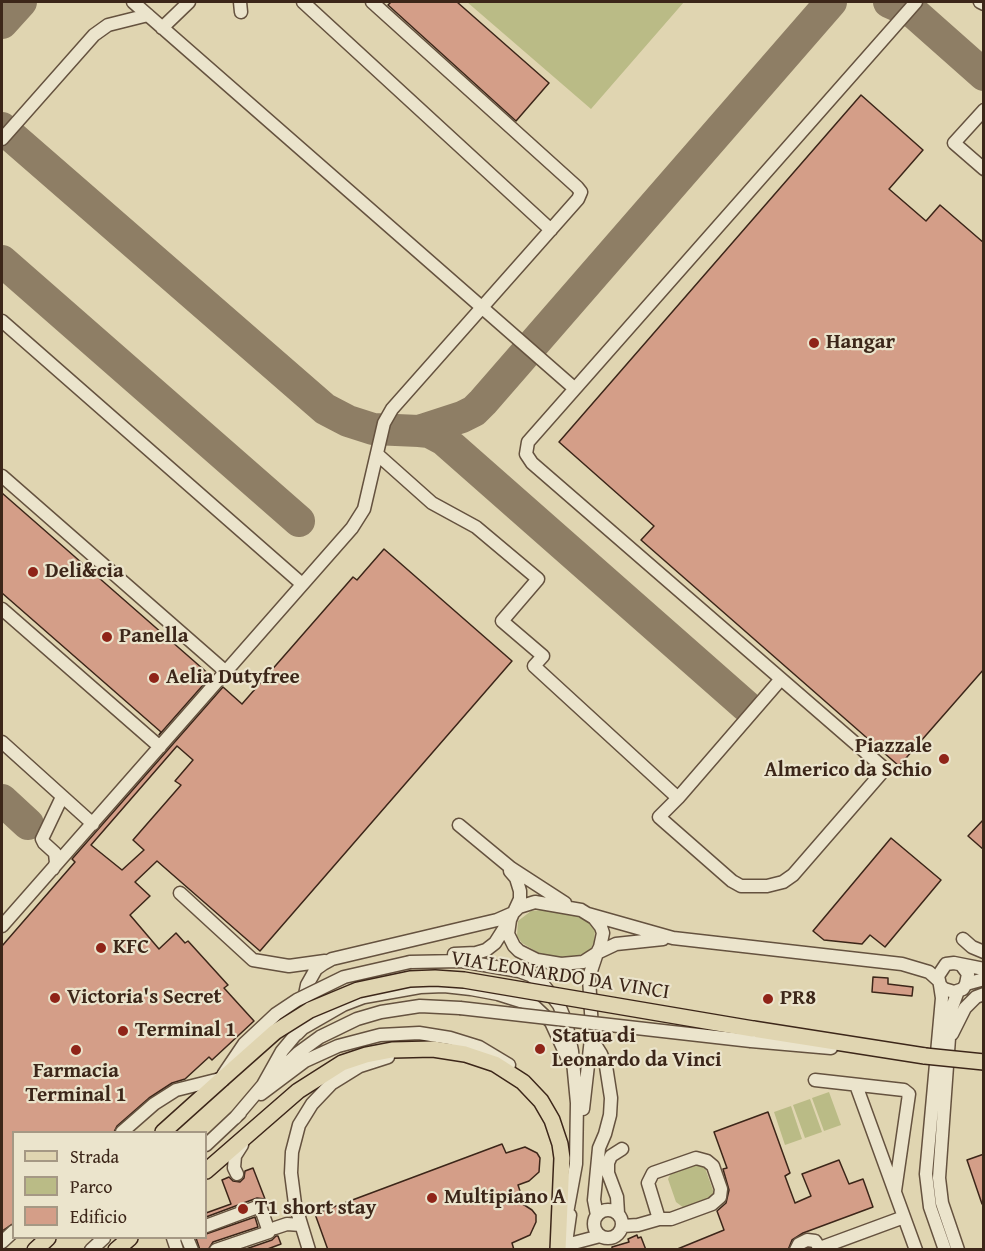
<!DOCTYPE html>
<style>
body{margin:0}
#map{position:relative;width:985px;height:1251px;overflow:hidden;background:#e0d5b1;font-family:"Gentium Book Plus",serif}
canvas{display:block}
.frame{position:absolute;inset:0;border:3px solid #3c2619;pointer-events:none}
.legend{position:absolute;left:12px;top:1131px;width:195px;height:108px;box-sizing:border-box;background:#ebe4cc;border:2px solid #a59884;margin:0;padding:8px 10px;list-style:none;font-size:18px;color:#3c2619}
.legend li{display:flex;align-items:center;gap:12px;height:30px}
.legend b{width:30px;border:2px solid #a59884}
</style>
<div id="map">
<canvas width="985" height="1251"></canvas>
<div class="frame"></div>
<ul class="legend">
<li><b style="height:8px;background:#e0d5b1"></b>Strada</li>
<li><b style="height:16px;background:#babb86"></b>Parco</li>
<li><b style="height:16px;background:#d49e88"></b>Edificio</li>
</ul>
</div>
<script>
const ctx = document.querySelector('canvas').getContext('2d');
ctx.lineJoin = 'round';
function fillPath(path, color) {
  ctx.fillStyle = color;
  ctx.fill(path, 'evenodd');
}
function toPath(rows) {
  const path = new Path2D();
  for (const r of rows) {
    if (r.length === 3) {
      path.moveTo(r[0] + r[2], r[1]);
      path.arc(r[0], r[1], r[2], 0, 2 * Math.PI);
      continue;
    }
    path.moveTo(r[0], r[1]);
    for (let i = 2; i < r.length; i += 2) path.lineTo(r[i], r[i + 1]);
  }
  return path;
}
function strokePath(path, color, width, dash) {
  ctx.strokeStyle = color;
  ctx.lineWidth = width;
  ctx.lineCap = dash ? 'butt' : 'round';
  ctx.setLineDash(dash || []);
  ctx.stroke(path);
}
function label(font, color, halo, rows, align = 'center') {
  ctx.font = font + ' "Gentium Book Plus",serif';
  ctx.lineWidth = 4.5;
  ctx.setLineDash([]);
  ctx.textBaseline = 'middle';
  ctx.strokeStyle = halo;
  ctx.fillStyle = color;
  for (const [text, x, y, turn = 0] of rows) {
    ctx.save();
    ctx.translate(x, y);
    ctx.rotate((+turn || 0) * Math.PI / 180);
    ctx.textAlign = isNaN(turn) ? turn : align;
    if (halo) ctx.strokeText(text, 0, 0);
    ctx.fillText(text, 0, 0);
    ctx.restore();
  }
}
fillPath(toPath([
 [467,2,684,2,591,109],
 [543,910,581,916,590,922,595,930,594,942,590,951,577,956,559,958,539,953,522,943,517,936,518,921,531,911],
 [829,1092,841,1125,824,1131,812,1098],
 [810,1099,822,1132,805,1138,793,1105],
 [791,1106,802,1139,785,1145,774,1112],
 [695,1162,705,1168,714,1193,711,1199,684,1208,676,1202,668,1179,672,1171]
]), '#babb86');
strokePath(toPath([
 [889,2,914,13,984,75],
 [2,23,21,2],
 [2,128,325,409,348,421,373,429,419,431,462,417,474,411,483,402,831,2],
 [2,261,299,521],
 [419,431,429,432,444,440,746,706],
 [2,800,28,824]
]), '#8e7e65', 32);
const building = toPath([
 [391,2,457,2,549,83,516,121,388,5,391,2],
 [861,95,923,150,889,189,926,221,940,205,984,243,984,669,899,766,641,540,654,526,559,442,861,95],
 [2,493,211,676,159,735,161,732,2,593,2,493],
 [384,549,512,661,260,951,157,861,135,882,150,896,130,915,159,949,176,933,185,943,188,941,228,985,224,988,254,1021,212,1060,209,1057,185,1079,172,1083,149,1098,117,1126,114,1132,14,1132,14,1223,2,1231,2,946,75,862,72,859,223,687,242,704,353,577,357,580,384,549],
 [177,746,193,760,175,781,181,785,133,840,144,850,122,870,91,845,177,746],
 [984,819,984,850,968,836,984,819],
 [891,838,941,880,885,947,870,935,862,944,824,940,813,931,891,838],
 [873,977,888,978,888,984,913,987,912,996,872,992,873,977],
 [768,1112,790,1173,785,1176,795,1203,811,1196,802,1174,839,1160,849,1184,863,1179,873,1207,803,1233,792,1240,788,1250,675,1250,724,1230,717,1211,726,1203,729,1190,723,1169,727,1168,714,1132,768,1112],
 [502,1144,506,1153,525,1147,537,1153,540,1158,539,1172,529,1181,518,1185,521,1194,512,1197,532,1210,536,1215,536,1222,530,1235,512,1243,514,1250,328,1250,315,1214,502,1144],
 [984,1154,984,1203,982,1204,967,1160,984,1154],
 [253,1168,265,1199,257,1198,206,1217,206,1213,231,1204,222,1180,229,1177,233,1181,240,1182,244,1178,245,1171,253,1168],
 [255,1217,258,1227,213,1242,208,1250,200,1250,196,1238,206,1238,206,1234,255,1217],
 [637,1235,638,1238,641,1237,646,1250,612,1250,612,1247,629,1242,628,1239,637,1235],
 [276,1236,278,1236,281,1244,265,1250,243,1250,272,1240,276,1236]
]);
fillPath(building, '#d49e88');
strokePath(building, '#3c2619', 1.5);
const minor = toPath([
 [133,2,574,388],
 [240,2,241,12],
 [303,2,551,230],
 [980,2,984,4],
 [162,28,189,2],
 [984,110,954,143,984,169],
 [2,139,94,35,108,25,148,15],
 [2,321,302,584],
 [377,454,432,503,476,527,538,579,502,621,543,656,534,666,678,798,659,817,732,881,741,886,767,886,783,882,793,875,885,769,532,463,526,454,528,442,916,2],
 [2,476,226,672],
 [2,609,160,747],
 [2,742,93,824],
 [678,798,781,679],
 [459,825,511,868,565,903],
 [53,869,56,863,55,853,44,843,42,839,62,797],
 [510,871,516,878,520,891,520,899,514,912],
 [180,893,253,960,289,966,325,961],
 [535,902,581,910,594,918,601,927,603,933,600,947,597,953,583,962,561,964,537,960,519,951,514,946,508,934,510,920,513,913,519,907,535,902],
 [588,914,673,938,902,964,929,972,939,981],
 [2,926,352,528,364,509,384,423,392,409,578,199,581,192,577,187,372,2],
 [963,939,972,947,984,952],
 [597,953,616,944,663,939],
 [454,954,476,953,486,950,495,943,507,924],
 [410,962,461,961,519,971,530,975,542,983,559,1005,566,1022,572,1051,577,1103,576,1164,565,1224],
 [962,966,968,974,966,984,963,989,954,992,944,989,940,985,938,976,946,964,954,963,984,969],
 [966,984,984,979],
 [940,985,942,998,926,1174,930,1207,945,1250],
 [297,1034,303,1028,343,1005,364,997,420,987,444,986,471,989,498,994,533,1005,551,1022,568,1059],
 [952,1034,965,1008,976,997,984,994],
 [591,1038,601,1054,606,1066,611,1098,610,1115,605,1134,599,1148,594,1200,597,1215],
 [751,1041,831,1048],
 [278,1072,298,1053,320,1037,357,1019,381,1012,420,1006,460,1008],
 [815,1080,904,1090,909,1094,895,1191],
 [856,1085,916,1250],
 [261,1094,305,1061,338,1046,380,1035,419,1033,450,1038,479,1047,509,1065],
 [583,1109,592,1030,589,977,597,953],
 [235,1118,263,1085,282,1051,297,1033,307,985,316,969,323,964,332,959,497,920,513,913],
 [122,1132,154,1104,176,1090,220,1079],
 [206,1145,240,1113],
 [237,1174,234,1168,235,1156,242,1145],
 [608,1224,14],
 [618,1213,617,1197,608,1173,608,1163,611,1156,622,1149],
 [206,1226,260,1206,269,1232,216,1250],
 [623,1226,638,1225,659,1219,671,1219,712,1204,720,1197,721,1189,713,1166,707,1161,696,1158,653,1173,648,1183,659,1219],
 [275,1228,287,1224,301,1225],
 [175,1238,173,1238,177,1250],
 [187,1238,192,1250],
 [2,1242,14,1231],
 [566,1245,600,1236],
 [820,1248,904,1217],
 [91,1250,104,1238],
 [309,1250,295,1204,291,1173,292,1152,299,1125,312,1104,331,1084,360,1066,388,1057],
 [565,1250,570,1215],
 [796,1250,799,1244,807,1240,815,1241,821,1250],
 [958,1250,942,1203,939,1178,951,1010,958,991]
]);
const major = toPath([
 [753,1029,925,1056],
 [163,1132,222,1079],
 [206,1171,298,1091,342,1063,366,1055,392,1050,433,1049,465,1054,495,1064,523,1082,541,1101,552,1120,560,1144,562,1158,558,1250],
 [35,1250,48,1238],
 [116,1250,130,1238]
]);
strokePath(minor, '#65523f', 15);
strokePath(major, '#3c2619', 18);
strokePath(minor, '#ebe4cc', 12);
strokePath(major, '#e0d5b1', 15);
const minorBridge = toPath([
 [460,1008,751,1041],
 [223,1075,244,1044,276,1014,297,1000,344,977,410,962]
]);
const majorBridge = toPath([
 [925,1056,984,1062],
 [222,1079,275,1032,310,1010,358,990,410,979,435,978,464,980,753,1029]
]);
strokePath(minorBridge, '#65523f', 15, []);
strokePath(majorBridge, '#3c2619', 18, []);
strokePath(minorBridge, '#ebe4cc', 12);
strokePath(majorBridge, '#e0d5b1', 15);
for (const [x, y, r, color] of [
 [814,343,6,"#8f2418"],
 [33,572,6,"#8f2418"],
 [107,637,6,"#8f2418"],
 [154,678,6,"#8f2418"],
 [944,759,6,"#8f2418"],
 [101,948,6,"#8f2418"],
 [55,998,6,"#8f2418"],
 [768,999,6,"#8f2418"],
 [123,1031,6,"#8f2418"],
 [540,1049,6,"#8f2418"],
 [76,1050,6,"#8f2418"],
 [432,1198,6,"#8f2418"],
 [243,1209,6,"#8f2418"]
]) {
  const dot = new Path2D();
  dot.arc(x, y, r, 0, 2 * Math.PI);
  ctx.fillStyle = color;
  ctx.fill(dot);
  strokePath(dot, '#ebe4cc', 2);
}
label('bold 21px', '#3c2619', '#ebe4cc', [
 ["Hangar",826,343],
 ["Deli&cia",45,572],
 ["Panella",119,637],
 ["Aelia Dutyfree",166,678],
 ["Piazzale",932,747,"right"],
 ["Almerico da Schio",932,771,"right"],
 ["KFC",113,948],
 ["Victoria's Secret",67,998],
 ["PR8",780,999],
 ["Terminal 1",135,1031],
 ["Statua di",552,1037],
 ["Leonardo da Vinci",552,1061],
 ["Farmacia",76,1072,"center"],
 ["Terminal 1",76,1096,"center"],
 ["Multipiano A",444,1198],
 ["T1 short stay",255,1209]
], 'left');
label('21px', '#3c2619', '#ebe4cc', [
 ["VIA LEONARDO DA VINCI",560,976,9]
]);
</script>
